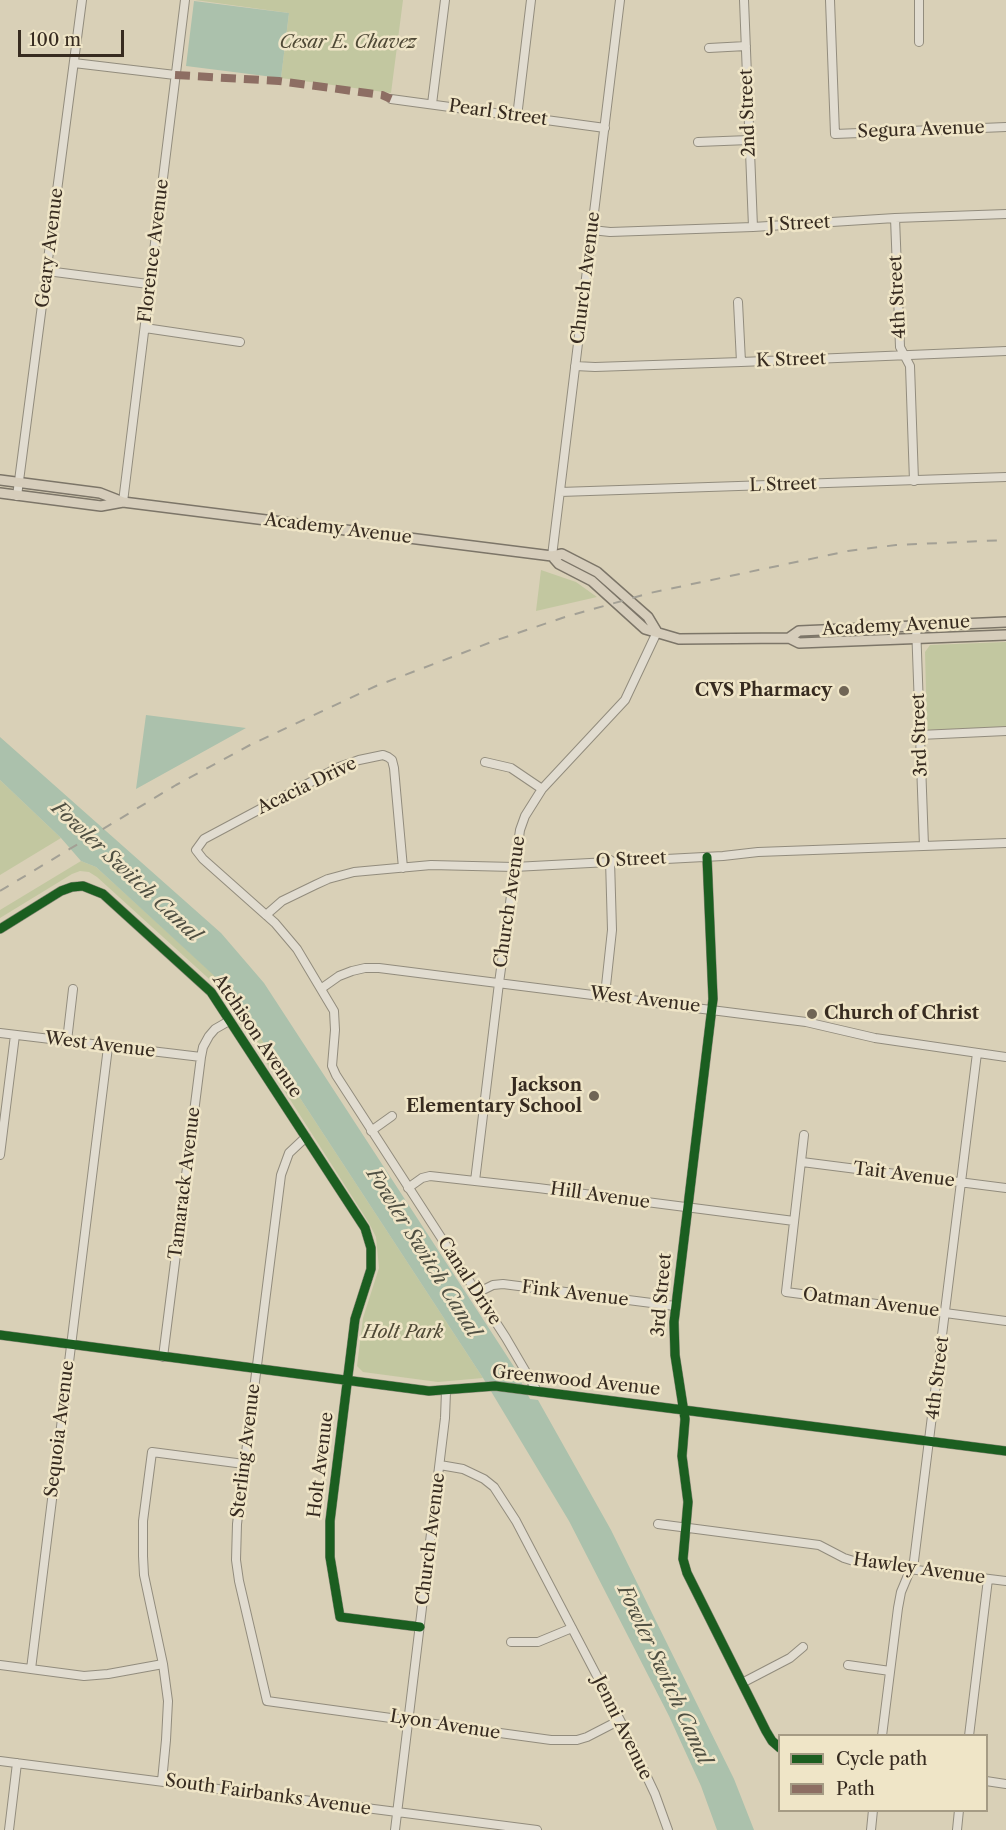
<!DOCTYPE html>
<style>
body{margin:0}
#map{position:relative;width:1006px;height:1830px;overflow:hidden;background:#d9d0b7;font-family:"Libre Caslon Text",serif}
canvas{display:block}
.legend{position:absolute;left:778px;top:1734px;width:210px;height:78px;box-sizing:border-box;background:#efe5c7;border:2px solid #a59b84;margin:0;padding:8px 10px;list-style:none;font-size:18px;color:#372b20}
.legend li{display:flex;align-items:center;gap:12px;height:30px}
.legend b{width:30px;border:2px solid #a59b84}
.scale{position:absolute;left:18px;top:30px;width:106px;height:27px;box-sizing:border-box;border:3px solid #372b20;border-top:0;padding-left:8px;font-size:18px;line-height:21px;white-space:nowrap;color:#372b20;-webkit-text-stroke:4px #efe5c7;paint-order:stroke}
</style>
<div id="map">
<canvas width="1006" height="1830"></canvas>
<ul class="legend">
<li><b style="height:8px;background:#1b5e20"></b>Cycle path</li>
<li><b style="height:8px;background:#8d6e63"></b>Path</li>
</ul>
<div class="scale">100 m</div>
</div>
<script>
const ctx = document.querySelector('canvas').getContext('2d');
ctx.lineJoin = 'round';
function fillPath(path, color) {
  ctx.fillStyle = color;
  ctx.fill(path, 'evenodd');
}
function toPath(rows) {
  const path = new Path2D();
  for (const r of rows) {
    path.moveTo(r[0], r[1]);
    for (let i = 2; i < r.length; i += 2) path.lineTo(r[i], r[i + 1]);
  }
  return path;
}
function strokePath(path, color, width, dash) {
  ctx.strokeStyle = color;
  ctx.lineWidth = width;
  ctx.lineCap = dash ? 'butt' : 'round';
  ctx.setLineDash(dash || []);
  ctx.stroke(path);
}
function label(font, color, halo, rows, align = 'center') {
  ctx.font = font + ' "Libre Caslon Text",serif';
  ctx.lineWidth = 5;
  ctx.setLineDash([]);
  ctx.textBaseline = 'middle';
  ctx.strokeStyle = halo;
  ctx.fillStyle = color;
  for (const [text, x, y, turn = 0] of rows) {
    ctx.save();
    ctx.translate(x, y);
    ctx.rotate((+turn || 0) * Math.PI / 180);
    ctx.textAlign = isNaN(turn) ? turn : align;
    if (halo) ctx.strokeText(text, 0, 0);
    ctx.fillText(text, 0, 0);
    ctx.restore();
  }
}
fillPath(toPath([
 [195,0,403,0,391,93,281,78,289,13],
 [541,570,576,582,597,597,536,611],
 [1006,642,1006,727,927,730,925,652,930,645],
 [0,780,61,838,0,875],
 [81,861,96,867,222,982,245,1014,483,1378,438,1382,363,1372,357,1366,363,1318,379,1268,376,1237,369,1223,218,987,97,877,89,872,80,871,72,874,0,918,0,910]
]), '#c2c7a0');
fillPath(toPath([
 [194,1,289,13,281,78,186,66],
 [146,715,246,728,136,789],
 [0,737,221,933,264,983,520,1376,520,1380,530,1399,538,1400,611,1530,734,1779,754,1830,717,1830,701,1786,669,1716,569,1521,483,1378,245,1014,221,982,96,867,81,861,61,838,0,780]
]), '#abc1ac');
const minor = toPath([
 [744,0,753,227],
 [830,0,835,134,1006,127],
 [919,0,919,42],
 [709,48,746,46],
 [74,63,175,75],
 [391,99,605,128],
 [432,104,445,0],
 [517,117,531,0],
 [698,142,749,140],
 [895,218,900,347,910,366,914,481],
 [592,230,610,232,753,227,895,218,1006,214],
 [47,271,148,284],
 [738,302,741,362],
 [145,328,240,342],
 [575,366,595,367,741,362,1006,351],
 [560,492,1006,477],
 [17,496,82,0],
 [123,502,185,0],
 [552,556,620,0],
 [916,625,924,846],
 [920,735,1006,731],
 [485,762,511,768,542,789],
 [707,857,713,999,674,1322,675,1355,685,1419,682,1456,688,1502,683,1559,687,1573,766,1731,772,1741,780,1748],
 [403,868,394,768,392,760,388,757,383,755,359,760,339,767,204,839,196,850,203,859,275,923,297,949,334,1011,335,1030,332,1066,336,1075,506,1338,537,1391],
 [266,915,282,901,315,885,328,879,354,872,431,865,514,867,723,856,758,852,1006,843],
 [0,929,61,891,72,887,83,886,103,894,211,992,365,1228,371,1248,371,1269,355,1319,330,1521,330,1557,340,1617,420,1627],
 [322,988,339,976,352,971,365,968,379,968,806,1022,875,1038,1006,1057],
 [605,995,612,930,610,860],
 [0,1033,201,1057],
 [67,1041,73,989],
 [371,1131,392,1116],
 [804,1135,786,1292,1006,1321],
 [306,1137,289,1153,281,1175,237,1524,236,1560,239,1581,267,1701,551,1740,577,1740,587,1737,620,1720],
 [0,1155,15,1035],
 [802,1162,1006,1188],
 [475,1181,499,983,520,830,525,816,542,789,625,700,657,632],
 [408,1188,422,1178,430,1176,538,1188,794,1221],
 [477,1293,493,1285,503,1284,675,1306],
 [0,1335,429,1391,495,1386,1006,1451],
 [163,1357,201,1057,203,1047,209,1036,215,1029,229,1021],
 [440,1465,463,1469,484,1479,494,1487,516,1521,620,1720,655,1794,668,1830],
 [658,1524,819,1545,844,1558,860,1563,1006,1581],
 [511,1642,538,1642,572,1628],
 [0,1665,84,1676,108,1674,163,1664],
 [848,1665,890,1671],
 [31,1669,108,1047],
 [742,1683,790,1658,803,1647],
 [882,1736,898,1608,901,1592,914,1561,977,1053],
 [969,1736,988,1579],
 [0,1761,537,1830],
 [162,1781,166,1740,168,1701,163,1664,144,1575,143,1556,143,1521,152,1452,244,1464],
 [986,1781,1006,1784],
 [9,1830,17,1763],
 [395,1830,445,1418,446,1391],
 [871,1830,873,1810],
 [957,1830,959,1810]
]);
const major = toPath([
 [0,480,100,493,123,502,552,556,562,554,597,572,648,617,657,632],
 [0,493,101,506,123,502],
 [552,556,559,564,592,581,645,629,679,639,789,638,799,643,1006,635],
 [789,638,799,631,1006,622]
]);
strokePath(minor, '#928c7d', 10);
strokePath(major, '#7c7568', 12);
strokePath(minor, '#e1dcd0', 8);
strokePath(major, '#d6cdbb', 9);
strokePath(toPath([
 [0,891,176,785,250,745,376,686,494,641,565,617,650,593,848,551,896,545,1006,540]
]), '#a3a095', 2, [10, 10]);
strokePath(toPath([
 [175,75,279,81,382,95,391,99]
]), '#8d6e63', 8, [15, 8]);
strokePath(toPath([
 [707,857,713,999,674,1322,675,1355,685,1419,682,1456,688,1502,683,1559,687,1573,766,1731,772,1741,780,1748],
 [0,929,61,891,72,887,83,886,103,894,211,992,365,1228,371,1248,371,1269,355,1319,330,1521,330,1557,340,1617,420,1627],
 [0,1335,429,1391,495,1386,1006,1451]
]), '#1b5e20', 9);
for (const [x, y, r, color] of [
 [844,691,6,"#706555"],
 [812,1014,6,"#706555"],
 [594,1096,6,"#706555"]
]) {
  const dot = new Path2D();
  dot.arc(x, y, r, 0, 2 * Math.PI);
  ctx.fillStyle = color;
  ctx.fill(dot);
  strokePath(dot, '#efe5c7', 2);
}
label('italic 18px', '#4f4936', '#efe5c7', [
 ["Cesar E. Chavez",348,43],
 ["Holt Park",403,1333]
]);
label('18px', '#372b20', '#efe5c7', [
 ["Pearl Street",498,113,8],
 ["2nd Street",748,113,-92],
 ["Segura Avenue",921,130,-2],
 ["J Street",799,224,-3],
 ["Geary Avenue",50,248,-83],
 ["Florence Avenue",154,251,-83],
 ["Church Avenue",586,278,-83],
 ["4th Street",898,297,-93],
 ["K Street",791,360,-2],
 ["L Street",783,485,-2],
 ["Academy Avenue",338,529,7],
 ["Academy Avenue",896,626,-3],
 ["3rd Street",920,735,-92],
 ["Acacia Drive",307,786,-26],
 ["O Street",631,860,-3],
 ["Church Avenue",510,902,-82],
 ["West Avenue",645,1000,7],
 ["Atchison Avenue",257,1036,56],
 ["West Avenue",100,1045,7],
 ["Tait Avenue",904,1175,7],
 ["Tamarack Avenue",185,1183,-83],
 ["Hill Avenue",600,1196,8],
 ["Canal Drive",469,1281,57],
 ["Fink Avenue",575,1294,7],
 ["3rd Street",662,1295,-85],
 ["Oatman Avenue",871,1303,7],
 ["4th Street",938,1378,-83],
 ["Greenwood Avenue",576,1381,6],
 ["Sequoia Avenue",60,1429,-83],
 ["Sterling Avenue",246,1451,-83],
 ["Holt Avenue",321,1465,-83],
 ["Church Avenue",431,1539,-83],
 ["Hawley Avenue",919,1569,8],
 ["Lyon Avenue",445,1725,9],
 ["Jenni Avenue",622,1728,64],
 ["South Fairbanks Avenue",268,1795,8]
]);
label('bold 18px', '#372b20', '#efe5c7', [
 ["CVS Pharmacy",832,691],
 ["Church of Christ",824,1014,"left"],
 ["Jackson",582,1086],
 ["Elementary School",582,1107]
], 'right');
label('italic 20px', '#4f4f42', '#efe5c7', [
 ["Fowler Switch Canal",126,872,43],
 ["Fowler Switch Canal",423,1253,58],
 ["Fowler Switch Canal",664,1675,65]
]);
</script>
